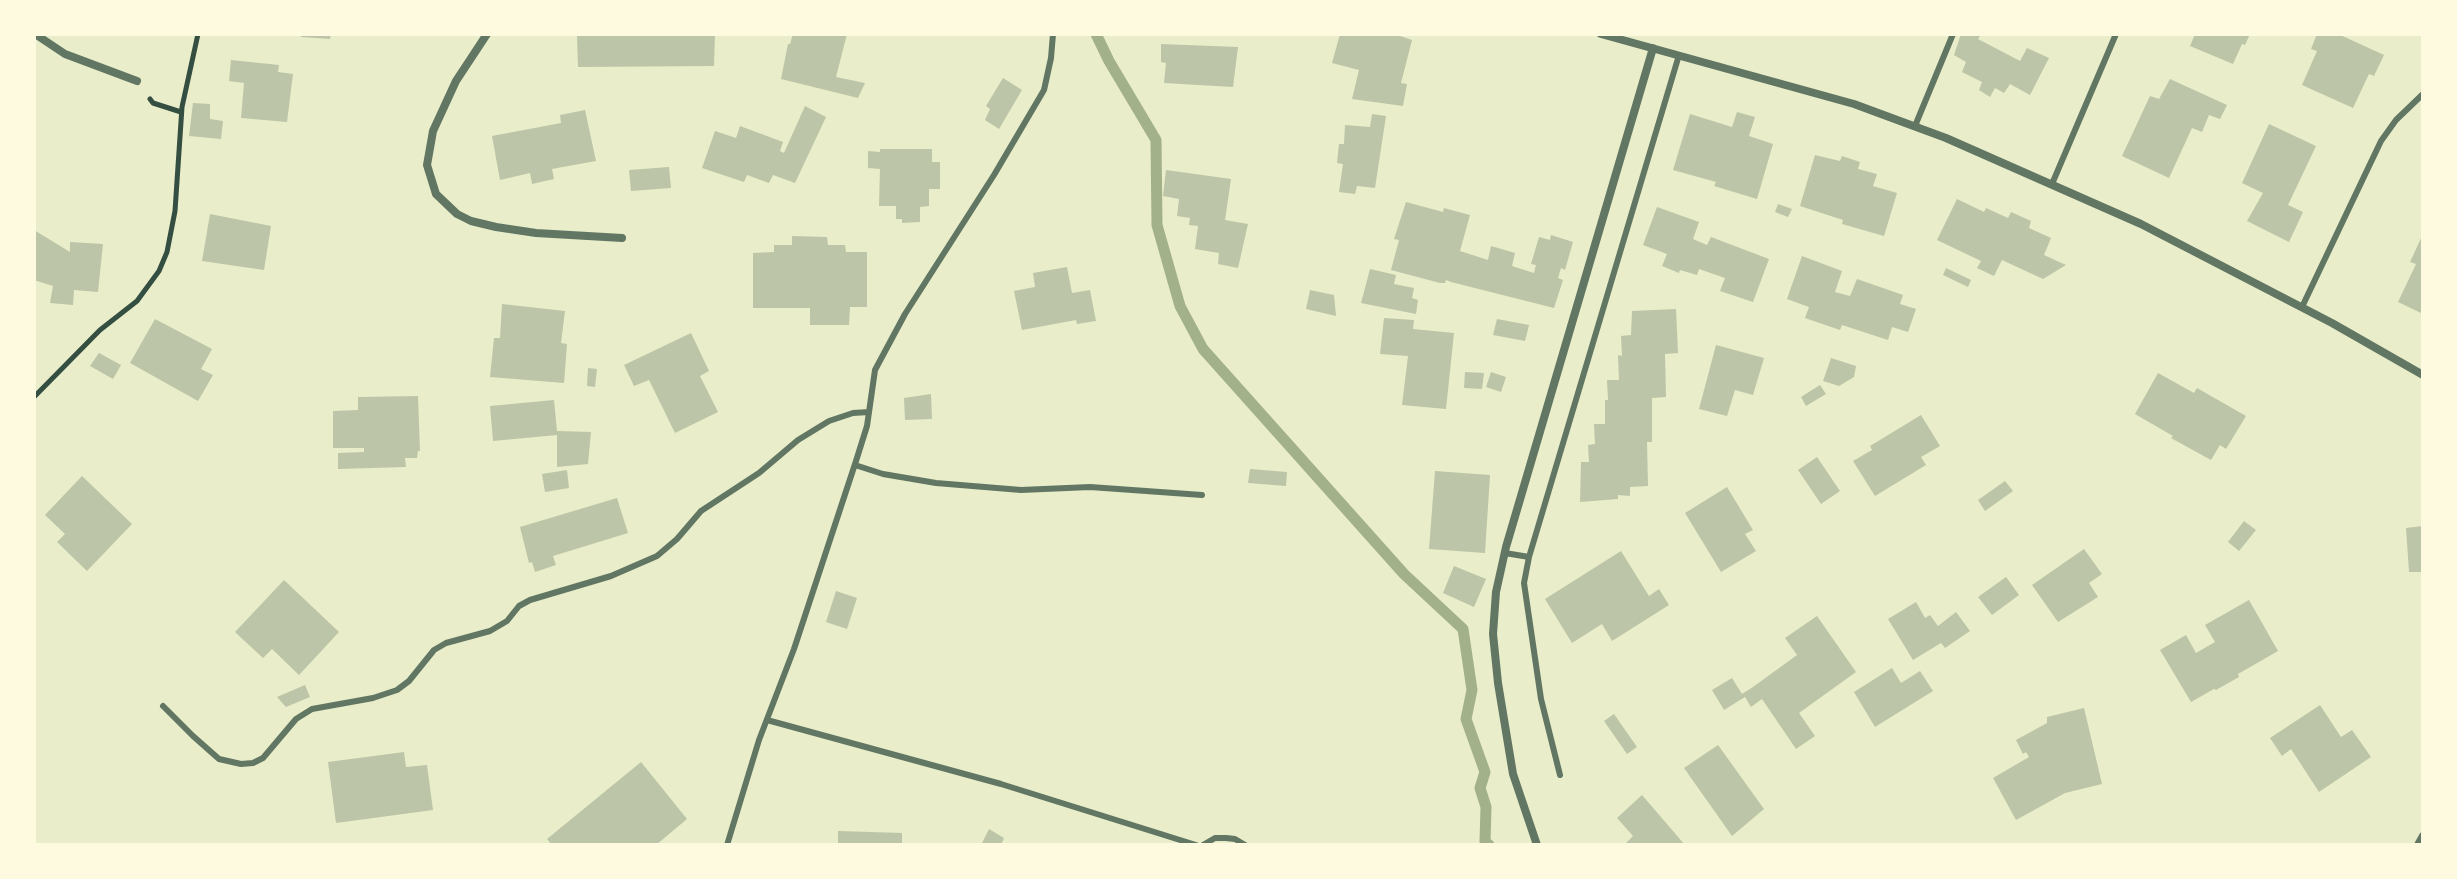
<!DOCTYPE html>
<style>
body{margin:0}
#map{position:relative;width:2457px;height:879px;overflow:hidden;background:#e9edc9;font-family:Barlow,sans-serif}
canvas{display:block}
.frame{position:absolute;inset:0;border:36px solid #fefae0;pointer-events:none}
</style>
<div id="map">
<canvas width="2457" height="879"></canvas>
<div class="frame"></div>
</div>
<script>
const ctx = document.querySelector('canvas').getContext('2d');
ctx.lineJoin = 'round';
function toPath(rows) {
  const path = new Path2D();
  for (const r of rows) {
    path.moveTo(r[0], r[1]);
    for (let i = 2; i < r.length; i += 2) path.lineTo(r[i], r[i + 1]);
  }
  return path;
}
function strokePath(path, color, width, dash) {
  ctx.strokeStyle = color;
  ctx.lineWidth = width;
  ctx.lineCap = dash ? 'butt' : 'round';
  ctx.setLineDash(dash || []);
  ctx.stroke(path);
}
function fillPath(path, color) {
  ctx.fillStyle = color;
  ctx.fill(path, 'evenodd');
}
strokePath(toPath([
 [1096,34,1109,61,1156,140,1157,225,1180,306,1203,349,1404,574,1463,629,1472,690,1466,719,1485,772,1480,788,1486,807,1485,842,1489,845]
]), '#a3b18a', 11);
fillPath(toPath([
 [301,34,331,34,330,39,301,37],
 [586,34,715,34,714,66,578,67,577,36],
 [793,34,847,34,836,77,865,83,858,98,781,79,788,44,790,44],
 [1340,34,1394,34,1412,40,1401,83,1407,84,1403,106,1352,99,1359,70,1332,63],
 [1961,34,1981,34,1978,39,2020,61,2027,48,2049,58,2030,95,2010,84,2004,93,1995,88,1990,97,1979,90,1982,82,1962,72,1966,62,1954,55],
 [2195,34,2250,34,2245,45,2242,44,2233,64,2190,46],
 [2317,34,2338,34,2384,55,2374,76,2369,74,2353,108,2302,85,2317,51,2311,49],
 [1161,44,1238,47,1233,87,1164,83,1166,63,1161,62],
 [231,60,279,65,278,72,293,74,287,122,241,118,244,83,229,81],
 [1003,78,1022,90,999,129,985,120,990,109,986,106],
 [2170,79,2227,105,2220,119,2209,115,2202,132,2192,128,2169,178,2122,156,2150,96,2159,99],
 [193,103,210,104,210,119,223,121,221,139,189,136],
 [805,106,826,117,795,183,773,175,769,183,747,175,744,182,702,168,715,131,736,138,740,126,783,142,780,151,784,153],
 [585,110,596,161,552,169,554,179,532,184,530,173,500,180,492,136,561,123,560,115],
 [1737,112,1755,117,1749,136,1773,144,1757,199,1714,186,1716,182,1673,170,1690,114,1732,127],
 [1372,114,1386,116,1375,188,1357,186,1355,194,1339,192,1343,164,1337,163,1339,144,1344,144,1345,125,1370,127],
 [2269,124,2316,146,2288,205,2303,212,2289,242,2247,221,2263,193,2242,183],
 [880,149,932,149,932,162,940,162,940,189,929,189,929,206,920,207,920,222,902,223,902,219,896,219,896,206,879,206,880,169,868,168,868,151,880,152],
 [1815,155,1840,161,1842,156,1860,162,1858,169,1877,174,1873,186,1897,193,1884,236,1842,224,1843,220,1800,206],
 [669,167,671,188,631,191,629,170],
 [1166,170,1231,179,1225,220,1248,224,1238,268,1218,264,1219,253,1195,249,1198,226,1189,225,1190,218,1177,216,1179,199,1163,196],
 [1957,199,1984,212,1986,208,2008,218,2011,212,2031,221,2029,228,2051,238,2044,255,2066,265,2043,279,2002,260,1994,276,1977,268,1981,261,1937,240],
 [1406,202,1443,212,1444,208,1470,215,1460,251,1488,260,1491,246,1515,253,1512,266,1534,273,1536,265,1531,264,1539,237,1550,240,1551,235,1573,242,1565,270,1561,268,1558,278,1563,280,1554,308,1451,282,1446,280,1445,283,1440,283,1391,270,1399,240,1394,239],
 [1778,204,1792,209,1788,217,1775,212],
 [1657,207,1699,222,1693,239,1707,245,1711,237,1769,259,1753,302,1720,291,1725,278,1699,269,1697,275,1680,270,1679,273,1662,266,1667,254,1643,245],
 [210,214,271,226,264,270,202,261],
 [34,230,70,252,70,242,103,244,98,292,74,290,73,305,50,303,53,286,34,280],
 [2423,234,2423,314,2398,302,2416,264,2410,262],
 [792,236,827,237,828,245,845,245,846,252,867,252,867,307,850,307,849,325,810,325,810,308,753,308,753,253,774,252,774,245,792,245],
 [1802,256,1842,271,1835,292,1850,296,1857,279,1903,295,1900,304,1916,309,1908,332,1892,327,1888,340,1842,325,1840,330,1805,318,1809,307,1787,299],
 [1067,267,1072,293,1090,290,1096,321,1077,324,1076,320,1022,330,1014,291,1035,287,1033,273],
 [1946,268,1971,280,1968,287,1943,275],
 [1370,269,1396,275,1394,284,1414,288,1412,298,1418,300,1416,314,1361,303],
 [1310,290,1334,295,1336,316,1306,309],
 [502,304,565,311,561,343,567,344,564,383,490,377,494,338,500,338],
 [1676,309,1678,353,1665,354,1666,397,1652,398,1652,442,1647,442,1648,486,1630,487,1630,496,1618,495,1618,499,1580,502,1581,462,1589,462,1588,445,1595,444,1594,424,1605,424,1605,400,1608,400,1607,380,1619,380,1618,355,1622,356,1621,336,1631,335,1632,311],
 [1384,318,1414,320,1413,329,1454,333,1446,409,1402,405,1408,356,1380,354],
 [155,319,212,349,201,369,213,375,198,401,130,363],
 [1497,319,1529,325,1525,341,1493,335],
 [691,333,709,371,700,376,718,412,675,433,649,380,634,386,624,365],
 [1716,345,1764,358,1753,395,1735,390,1727,416,1699,409],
 [99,353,121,365,113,379,90,366],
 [1831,358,1856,366,1854,377,1839,386,1823,381],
 [588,368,597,369,595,387,587,386],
 [1465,372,1484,373,1482,389,1464,388],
 [1491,372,1506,377,1501,392,1486,387],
 [2158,373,2194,393,2197,388,2246,416,2226,449,2220,445,2211,460,2171,438,2173,436,2135,414],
 [1820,385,1826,394,1806,406,1801,397],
 [931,394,932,419,905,420,904,398],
 [418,396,420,451,418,451,417,458,405,458,406,467,338,469,338,453,364,452,364,448,333,448,333,411,358,410,358,397],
 [554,400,557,431,591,432,588,464,557,467,557,435,493,441,490,406],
 [1921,415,1940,446,1921,457,1926,465,1875,496,1853,461,1872,450,1870,446],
 [1817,457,1840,491,1821,504,1798,470],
 [1250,469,1287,472,1286,486,1248,483],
 [567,470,569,488,545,492,542,474],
 [1435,471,1490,475,1485,553,1429,549],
 [82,476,132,524,87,571,57,542,65,534,45,515],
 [2005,481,2013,491,1985,511,1978,500],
 [1727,487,1753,530,1745,534,1756,551,1721,572,1685,513],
 [617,498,628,533,553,556,556,565,535,572,532,562,529,563,520,527],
 [2244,521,2256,530,2239,551,2228,542],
 [2423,526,2423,572,2409,572,2406,528],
 [2084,549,2102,574,2089,583,2098,597,2058,622,2032,585],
 [1621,551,1649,596,1659,589,1669,605,1612,641,1602,624,1572,643,1545,599],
 [1454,566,1486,579,1474,607,1443,593],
 [2006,577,2019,595,1992,615,1978,597],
 [284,580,339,632,299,675,272,649,263,658,235,632],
 [836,591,857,598,847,629,826,622],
 [2249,600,2278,651,2238,674,2239,677,2216,690,2214,689,2191,702,2160,650,2186,635,2196,653,2215,642,2205,625],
 [1916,602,1925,618,1930,615,1938,626,1956,612,1970,631,1945,648,1941,643,1913,660,1888,619],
 [1817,616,1856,672,1799,713,1815,736,1796,749,1762,699,1751,707,1745,697,1724,710,1712,690,1732,678,1742,694,1753,687,1797,655,1785,638],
 [1892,668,1901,683,1920,671,1933,691,1875,727,1854,692],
 [305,685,310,697,286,707,277,697],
 [2320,705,2341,737,2352,730,2371,757,2319,792,2291,749,2282,756,2270,738],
 [2084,708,2102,784,2065,793,2016,820,1993,778,2029,757,2026,752,2023,754,2016,740,2047,723,2047,717],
 [1614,714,1637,747,1627,754,1604,721],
 [1718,745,1764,809,1732,836,1684,768],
 [404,752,406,767,427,765,433,810,336,823,328,762],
 [641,762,687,819,656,845,552,845,547,839],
 [1642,795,1685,845,1624,845,1633,836,1617,818],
 [989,829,1004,838,1001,845,982,843],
 [838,831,902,833,902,845,838,845]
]), '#bcc5a7');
strokePath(toPath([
 [150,99,153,103,181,112],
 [34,397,100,330,137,301,159,271,167,252,175,211,182,107,198,34]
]), '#344e41', 5);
strokePath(toPath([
 [1915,126,1953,34],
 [2052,184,2116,34],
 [2302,307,2381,141,2396,120,2423,94],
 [855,465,883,474,936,483,1021,490,1090,487,1202,495],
 [1505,553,1529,557],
 [163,706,193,736,219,759,241,764,253,763,263,758,296,719,312,709,373,698,397,690,409,681,434,650,446,643,490,631,507,621,519,606,530,600,611,576,657,556,677,539,701,511,759,473,798,440,829,421,853,413,869,412],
 [767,720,1001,784,1196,845],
 [1560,775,1541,699,1524,583,1529,557,1679,55],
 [727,845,759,740,794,649,856,461,867,426,875,370,905,314,994,175,1044,90,1051,58,1053,34],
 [1203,845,1215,838,1226,838,1235,839,1245,845]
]), '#617663', 6);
strokePath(toPath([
 [35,34,65,54,137,81],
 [487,34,456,81,433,131,427,165,436,194,457,214,471,221,496,227,536,233,622,238],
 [1601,34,1854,104,1946,138,2141,224,2332,323,2423,375],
 [1537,845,1513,774,1498,683,1493,634,1496,592,1506,547,1653,48],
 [2418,845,2423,836]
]), '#617663', 8);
</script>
